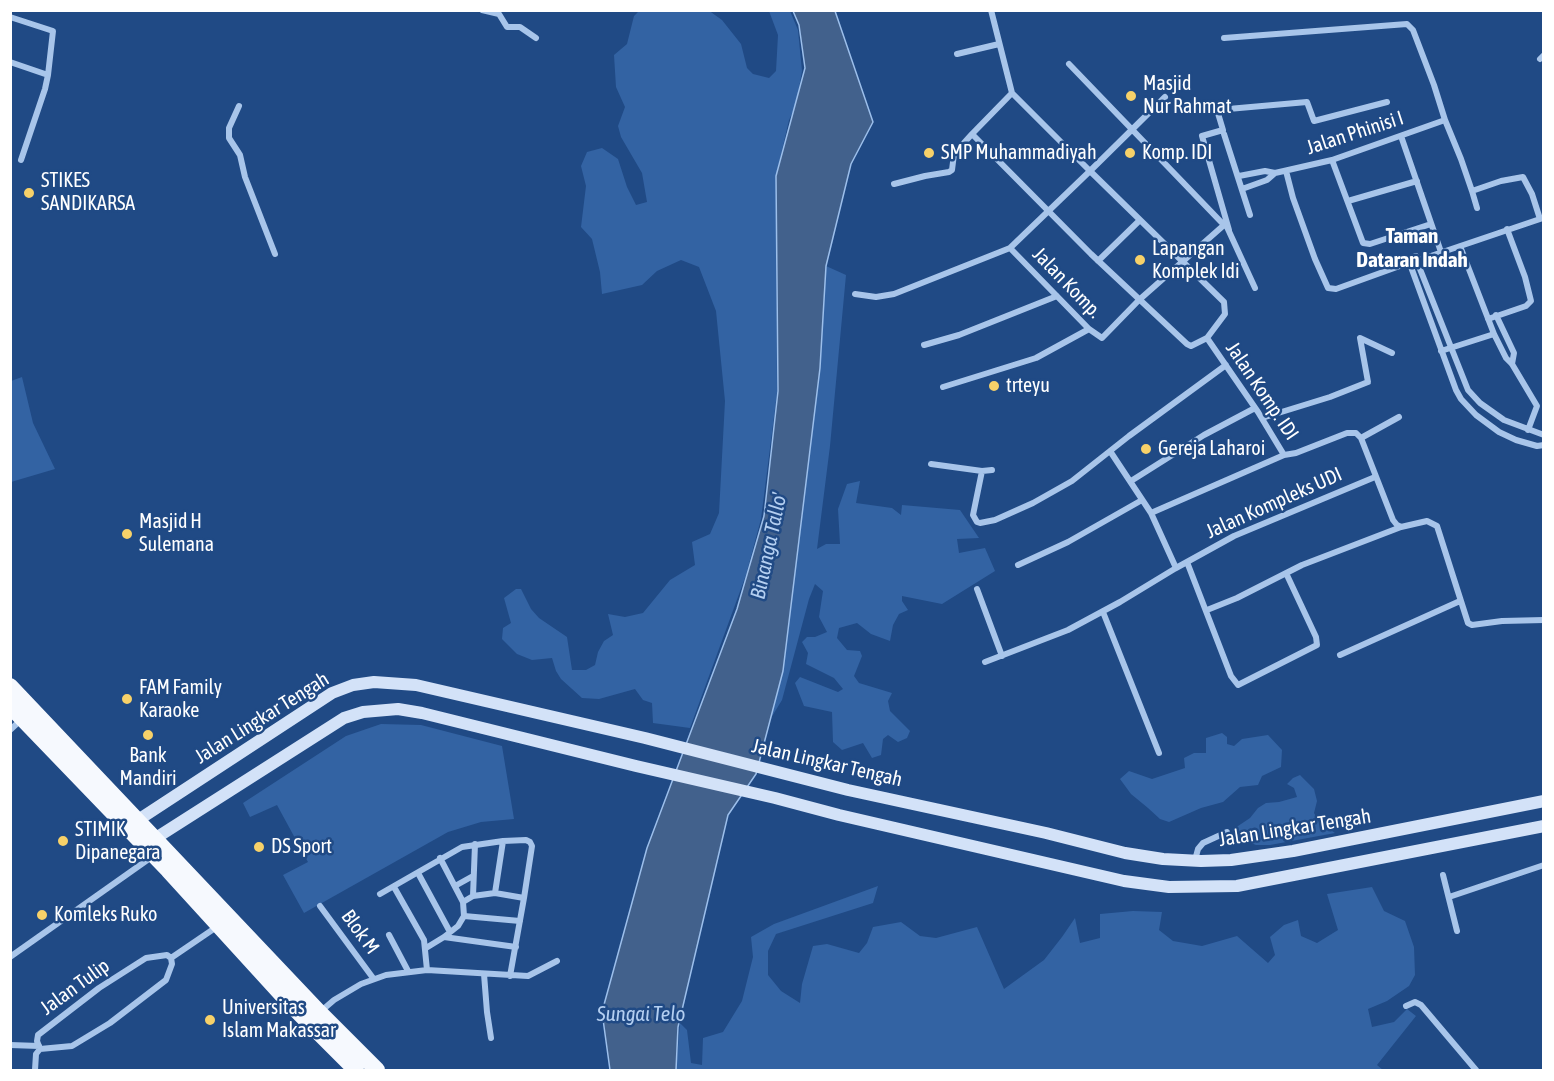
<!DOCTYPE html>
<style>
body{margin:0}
#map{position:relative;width:1554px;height:1081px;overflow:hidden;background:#204a85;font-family:"Asap Condensed",sans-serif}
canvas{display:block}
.frame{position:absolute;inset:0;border:12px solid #fff;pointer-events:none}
</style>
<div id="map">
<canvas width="1554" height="1081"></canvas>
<div class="frame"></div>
</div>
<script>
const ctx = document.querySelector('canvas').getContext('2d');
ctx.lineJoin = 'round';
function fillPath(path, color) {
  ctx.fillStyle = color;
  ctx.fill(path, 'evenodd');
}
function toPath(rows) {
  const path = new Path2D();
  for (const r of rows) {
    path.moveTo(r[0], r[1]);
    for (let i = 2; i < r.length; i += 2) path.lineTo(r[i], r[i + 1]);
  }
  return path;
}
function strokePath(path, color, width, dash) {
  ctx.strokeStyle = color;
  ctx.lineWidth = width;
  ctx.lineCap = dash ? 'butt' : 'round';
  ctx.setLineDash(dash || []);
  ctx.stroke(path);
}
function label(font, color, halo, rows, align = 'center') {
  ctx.font = font + ' "Asap Condensed",sans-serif';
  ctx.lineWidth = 5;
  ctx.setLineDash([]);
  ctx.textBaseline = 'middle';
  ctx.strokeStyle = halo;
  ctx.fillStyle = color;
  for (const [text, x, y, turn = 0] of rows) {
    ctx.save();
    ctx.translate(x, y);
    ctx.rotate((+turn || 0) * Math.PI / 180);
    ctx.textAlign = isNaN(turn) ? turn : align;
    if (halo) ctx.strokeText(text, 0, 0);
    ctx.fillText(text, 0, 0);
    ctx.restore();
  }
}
fillPath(toPath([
 [708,10,722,20,741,44,747,68,753,74,769,78,776,71,778,35,769,11,790,11,798,30,802,71,796,105,789,120,776,176,777,393,761,519,746,575,690,728,653,723,652,703,643,700,635,689,599,699,582,698,561,679,556,671,552,658,532,660,517,654,502,639,503,628,511,623,504,598,516,589,521,589,531,609,539,618,567,637,572,670,586,670,595,665,598,652,604,641,613,635,608,614,625,617,643,613,670,580,695,565,692,542,710,534,719,513,725,401,716,311,699,267,681,260,657,271,642,285,602,294,600,272,592,239,581,227,586,186,581,166,587,152,602,148,618,159,627,187,636,205,647,202,642,173,621,137,618,126,625,107,616,87,614,55,627,44,634,16,639,11],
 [826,266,846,275,830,446,817,549,826,544,840,544,838,509,847,484,860,481,856,503,892,508,901,515,902,505,960,510,979,538,957,539,959,553,985,548,995,571,942,604,902,596,902,601,908,610,899,614,893,625,890,641,871,634,857,623,839,628,837,638,847,650,860,651,862,656,854,676,859,683,892,693,888,701,890,711,910,731,907,738,898,742,888,735,883,739,881,755,872,758,863,743,842,750,833,742,832,712,804,706,795,683,800,677,838,692,843,689,834,678,806,664,808,653,802,642,807,637,815,637,827,632,819,617,823,591,815,584,809,599,782,700,771,718,783,671,820,368],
 [22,377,33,423,55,469,11,482,11,381],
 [381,724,421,725,502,746,514,819,481,822,448,832,304,913,283,875,308,862,277,805,250,817,243,803,346,736],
 [1222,733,1227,737,1227,744,1234,746,1242,739,1268,735,1282,750,1281,767,1262,776,1258,785,1240,787,1223,802,1201,808,1169,822,1160,819,1148,808,1131,794,1120,779,1129,771,1152,779,1185,768,1184,758,1194,753,1206,753,1206,738],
 [1300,775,1314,789,1317,801,1314,813,1319,822,1335,833,1270,845,1256,845,1236,837,1232,830,1250,818,1258,808,1266,803,1279,802,1297,797,1294,788,1287,784,1293,778],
 [878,886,873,903,776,934,768,951,768,975,781,991,800,1003,802,984,813,946,827,944,859,953,867,943,873,927,901,922,920,936,936,938,977,927,1004,989,1044,960,1062,937,1075,918,1080,943,1100,938,1100,914,1133,911,1162,912,1159,930,1173,941,1202,946,1237,936,1268,963,1275,955,1270,937,1284,925,1298,920,1301,936,1317,943,1338,930,1327,894,1372,887,1384,911,1405,921,1414,947,1415,975,1409,986,1387,1001,1368,1009,1372,1027,1394,1022,1407,1009,1416,1016,1377,1065,1383,1070,676,1070,680,1023,687,1030,691,1063,702,1065,703,1038,723,1032,742,1001,753,957,751,937,774,924]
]), '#3363a3');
const water = toPath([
 [793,11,835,11,873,122,851,164,826,266,820,368,783,671,756,774,728,815,678,1027,676,1070,610,1070,602,1012,647,848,737,609,764,516,778,391,776,176,805,68,799,25,793,11]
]);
fillPath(water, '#42618c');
strokePath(water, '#9cbfeb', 1.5);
strokePath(toPath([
 [482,10,499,14,507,27,520,27,536,38],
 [991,10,1012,93,1090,171,1010,248,1089,329,1102,338,1139,300,1224,225,1069,64],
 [10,17,53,31,48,75,10,62],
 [1224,38,1407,24,1413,30,1434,85,1445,120,1461,159,1472,191,1501,181,1523,177,1532,194,1540,219],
 [957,54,999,44],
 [1540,59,1544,55],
 [1012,93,972,134,1091,254,1187,344,1191,346,1207,338,1225,314,1224,302,1090,171,1165,97],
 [239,106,229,128,229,138,240,155,245,177,275,254],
 [1224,134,1250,215],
 [1401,136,1441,252],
 [21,160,45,89,48,75],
 [1332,160,1363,243,1370,244,1431,224],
 [1286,171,1293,198,1315,259,1328,288,1336,289,1408,263],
 [1239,176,1265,171,1275,173],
 [894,184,925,176,949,172,952,170,954,154,972,134],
 [1242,189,1267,180,1275,173,1332,160,1445,120],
 [1472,191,1477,208],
 [1348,201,1417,181],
 [1227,227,1255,288],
 [1229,230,1202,136,1223,130,1217,110,1307,102,1314,121,1387,102],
 [1460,246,1494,334,1506,358,1512,364,1537,406,1528,430],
 [1419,260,1543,218],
 [1098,261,1140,220],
 [1418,264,1468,390,1480,403,1504,420,1544,435],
 [1411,267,1418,264,1419,260,1416,256,1410,258,1408,263,1411,267,1456,390,1461,399,1476,415,1499,432,1516,440,1537,446,1544,445],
 [855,294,876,297,894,294,1010,248],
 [1496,315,1514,353,1512,364],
 [1488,319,1526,306,1531,301,1525,277,1507,229],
 [1207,338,1258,412,1284,455],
 [924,345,959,335,1057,296],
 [1441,351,1494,334],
 [943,387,1036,358,1089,329],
 [1262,418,1330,397,1368,382,1360,338,1392,353],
 [1361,438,1399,417],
 [931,464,982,471,992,470],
 [982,471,973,515,977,522,980,523,995,520,1033,503,1072,481,1129,436,1226,365],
 [1131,481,1204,435,1255,408],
 [1151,513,1284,455,1296,453,1347,433,1356,433,1361,438,1393,520,1397,525,1401,527,1427,521,1437,526,1468,623,1472,625,1502,621,1544,620],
 [1187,562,1231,676,1238,685,1317,645,1316,637,1286,573],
 [1018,565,1068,542,1142,500],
 [1176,568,1234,536,1375,477],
 [977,589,1002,656],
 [1207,610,1237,598,1302,565,1401,527],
 [1103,612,1159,753],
 [1340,655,1460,601],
 [985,662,1068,630,1120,602,1176,568,1151,513,1110,451],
 [10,730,22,719],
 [440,858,463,902],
 [1195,860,1198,849,1203,843,1227,832],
 [418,873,450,932],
 [1443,875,1457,931],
 [455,886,473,876],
 [394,887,424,940,427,970],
 [495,893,503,841],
 [380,894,462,847,503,841,526,840,530,842,532,846,524,898,510,976],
 [473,896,495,893,524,898],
 [1449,897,1544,865],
 [320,906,373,978],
 [464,916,520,921],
 [389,935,408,971],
 [444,937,516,947],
 [426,948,444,937,458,926,464,916,463,902,473,896,475,844],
 [10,957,153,856],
 [171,958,218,926],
 [484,974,487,1012,491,1038],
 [1406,1006,1415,1002,1421,1005,1476,1070],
 [320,1012,334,1000,361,984,386,975,427,970,528,976,557,961],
 [10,1045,39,1046],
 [40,1049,37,1041,38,1035,99,988,146,958,167,955,171,958],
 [40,1049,72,1046,110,1023,166,980,172,964,171,958],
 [35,1070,36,1054,40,1049]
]), '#a8c5ea', 6);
strokePath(toPath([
 [132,824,332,693,353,685,374,682,416,685,645,738,848,790,1046,833,1125,853,1163,859,1201,861,1231,860,1293,851,1544,801],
 [148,843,344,718,363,712,398,709,422,713,636,766,775,798,839,815,1124,881,1169,887,1237,886,1544,826]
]), '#d3e2f8', 12);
strokePath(toPath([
 [10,686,319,1012,377,1070],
 [10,706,168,870,293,1007,356,1070]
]), '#f6f9fe', 16);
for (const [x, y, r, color] of [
 [1131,96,6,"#f7d169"],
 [929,153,6,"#f7d169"],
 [1130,153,6,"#f7d169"],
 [29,193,6,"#f7d169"],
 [1140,260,6,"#f7d169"],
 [994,386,6,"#f7d169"],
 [1146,449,6,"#f7d169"],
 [127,534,6,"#f7d169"],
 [127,699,6,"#f7d169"],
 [148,735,6,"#f7d169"],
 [63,841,6,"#f7d169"],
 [259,847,6,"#f7d169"],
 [42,915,6,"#f7d169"],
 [210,1020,6,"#f7d169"]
]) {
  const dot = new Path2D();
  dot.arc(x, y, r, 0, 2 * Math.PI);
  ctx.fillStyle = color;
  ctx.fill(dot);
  strokePath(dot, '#204a85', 2);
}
label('20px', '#fff', '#204a85', [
 ["Masjid",1143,84],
 ["Nur Rahmat",1143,107],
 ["SMP Muhammadiyah",941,153],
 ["Komp. IDI",1142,153],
 ["STIKES",41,181],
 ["SANDIKARSA",41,204],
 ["Lapangan",1152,249],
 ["Komplek Idi",1152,272],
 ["trteyu",1006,386],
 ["Gereja Laharoi",1158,449],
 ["Masjid H",139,522],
 ["Sulemana",139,545],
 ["FAM Family",139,688],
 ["Karaoke",139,711],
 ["Bank",148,756,"center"],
 ["Mandiri",148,779,"center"],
 ["STIMIK",75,830],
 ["Dipanegara",75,853],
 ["DS Sport",271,847],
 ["Komleks Ruko",54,915],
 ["Universitas",222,1008],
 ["Islam Makassar",222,1031]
], 'left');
label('20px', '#fff', '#204a85', [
 ["Jalan Phinisi I",1355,133,-18],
 ["Jalan Komp.",1067,283,46],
 ["Jalan Komp. IDI",1262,391,56],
 ["Jalan Kompleks UDI",1274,503,-24],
 ["Jalan Lingkar Tengah",262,718,-32],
 ["Jalan Lingkar Tengah",827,763,13],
 ["Jalan Lingkar Tengah",1295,828,-9],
 ["Blok M",360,932,54],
 ["Jalan Tulip",75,987,-36]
]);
label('bold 21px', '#fff', '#204a85', [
 ["Taman",1412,236],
 ["Dataran Indah",1412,260]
]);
label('italic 21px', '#b4cff1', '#204a85', [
 ["Binanga Tallo'",769,546,-78],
 ["Sungai Telo",641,1014]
]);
</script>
